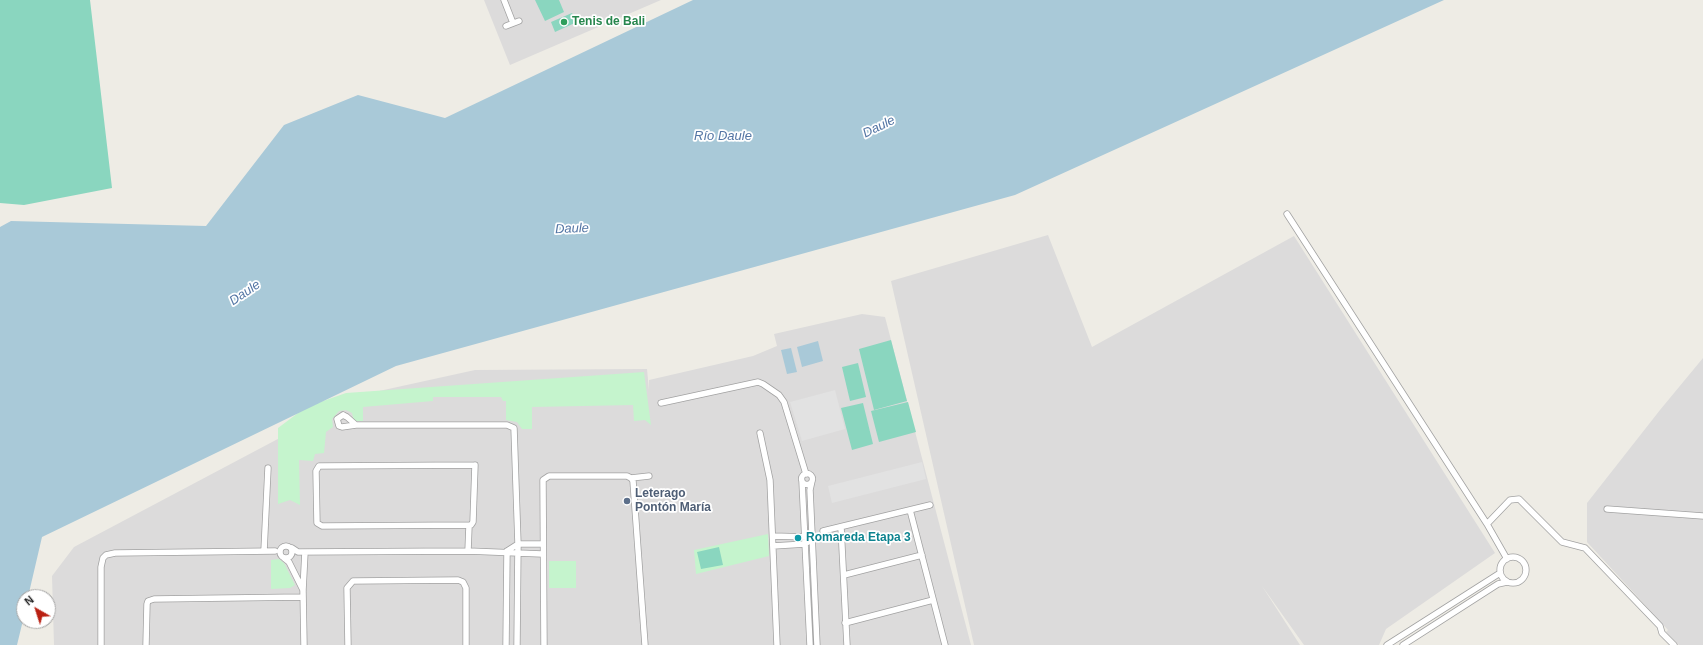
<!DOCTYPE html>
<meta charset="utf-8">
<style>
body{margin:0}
#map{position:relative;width:1703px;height:645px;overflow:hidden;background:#eeece5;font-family:Helvetica,sans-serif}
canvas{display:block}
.north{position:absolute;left:16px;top:589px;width:40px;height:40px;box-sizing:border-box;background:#fff;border:1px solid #a5a5a5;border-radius:50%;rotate:321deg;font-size:11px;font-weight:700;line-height:16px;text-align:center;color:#1e1e1e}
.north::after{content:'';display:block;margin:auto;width:14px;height:18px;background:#b92012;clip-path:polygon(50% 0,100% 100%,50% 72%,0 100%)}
</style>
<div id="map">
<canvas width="1703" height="645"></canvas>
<div class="north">N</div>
</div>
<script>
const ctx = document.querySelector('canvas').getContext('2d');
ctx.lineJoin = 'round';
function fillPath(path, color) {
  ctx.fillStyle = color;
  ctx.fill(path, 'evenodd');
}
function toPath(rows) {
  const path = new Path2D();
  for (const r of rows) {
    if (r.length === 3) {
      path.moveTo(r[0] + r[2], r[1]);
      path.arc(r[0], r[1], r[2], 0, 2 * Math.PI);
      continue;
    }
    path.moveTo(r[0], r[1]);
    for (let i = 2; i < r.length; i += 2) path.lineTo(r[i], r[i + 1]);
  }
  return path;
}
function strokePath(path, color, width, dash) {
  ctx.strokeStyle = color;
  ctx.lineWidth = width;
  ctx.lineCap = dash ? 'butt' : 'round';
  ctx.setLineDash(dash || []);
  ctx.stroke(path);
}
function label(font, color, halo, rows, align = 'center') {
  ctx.font = font + ' Helvetica,sans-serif';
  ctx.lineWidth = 3.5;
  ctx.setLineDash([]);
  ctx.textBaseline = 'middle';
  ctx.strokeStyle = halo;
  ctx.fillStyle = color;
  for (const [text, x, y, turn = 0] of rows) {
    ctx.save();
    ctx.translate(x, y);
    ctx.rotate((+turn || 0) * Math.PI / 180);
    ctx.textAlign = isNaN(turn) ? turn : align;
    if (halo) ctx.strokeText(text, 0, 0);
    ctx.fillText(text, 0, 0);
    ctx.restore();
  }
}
fillPath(toPath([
 [484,0,661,0,510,65],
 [1048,235,1092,347,1294,236,1495,553,1386,629,1379,645,1304,645,1262,586,1300,645,974,645,891,281],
 [862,314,885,317,971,645,54,645,52,576,74,547,308,423,329,402,475,370,647,369,649,390,649,380,753,356,777,346,774,334],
 [1703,358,1703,645,1679,645,1666,632,1668,630,1587,542,1587,503,1660,410]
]), '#dcdbdb');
fillPath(toPath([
 [644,372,651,425,645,420,634,421,633,405,532,407,532,429,522,429,517,422,506,420,506,401,503,401,501,397,433,397,433,401,363,407,363,421,354,421,352,413,346,410,339,411,332,419,333,427,326,432,324,453,315,454,313,461,299,460,300,505,290,500,278,504,278,428,306,407,346,393],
 [768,534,769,556,696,574,694,550],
 [279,559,284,563,295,585,290,588,271,589,271,560],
 [549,561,576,561,576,588,549,588]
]), '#c5f4cd');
fillPath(toPath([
 [0,0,90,0,112,188,24,205,0,203],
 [535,0,559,0,564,12,545,21],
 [572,13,577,22,555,32,551,22],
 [891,340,907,401,874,410,859,349],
 [858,363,866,397,850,401,842,367],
 [908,402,916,432,879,442,871,411],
 [863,403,873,444,852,450,841,408],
 [719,547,723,565,701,569,697,552]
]), '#8ad6bf');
fillPath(toPath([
 [835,390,845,429,802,441,790,402],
 [922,462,926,479,832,503,828,486]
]), '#e2e2e2');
fillPath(toPath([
 [693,0,1444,0,1015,195,396,366,42,537,28,597,24,597,24,616,17,645,0,645,0,227,11,221,206,226,284,125,358,95,445,118],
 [818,341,823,361,802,367,797,347],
 [791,348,797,372,787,374,781,350]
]), '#a9c9d8');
const minor = toPath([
 [504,0,513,23],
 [506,26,519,21],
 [1287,214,1487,524,1507,559],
 [661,403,758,382,763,384,779,395,784,402,806,474],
 [343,415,347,417,356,425,342,427,339,426,337,419,343,415],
 [356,425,507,425,514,428,518,544,517,645],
 [760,433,770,480,777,645],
 [475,465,473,522,471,525,322,526,317,523,316,471,319,466,475,465],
 [807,479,5.5],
 [631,478,633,481,645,645],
 [802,481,810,645],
 [812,481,810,490,817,645],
 [1607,509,1703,516],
 [910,510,945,645],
 [1487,524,1510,500,1519,499,1562,542,1585,548,1660,626,1662,633,1674,645],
 [841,527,847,645],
 [823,531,930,505],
 [773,536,807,537],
 [286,552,6],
 [773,546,805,544,808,542],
 [292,548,298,552,468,551,542,554],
 [264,551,268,468],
 [468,551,469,526],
 [507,551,518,544,543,544],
 [1513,570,13],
 [284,558,289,562,303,590],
 [844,575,922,555],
 [845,623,933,600],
 [101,645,101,567,103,558,106,555,115,553,275,551],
 [146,645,147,604,148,601,154,599,303,597],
 [304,645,303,590,305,552],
 [348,645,347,588,353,581,458,580,463,582,466,588,466,645],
 [506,645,507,551],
 [544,645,543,480,549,476,627,476,631,478,649,476],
 [1387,645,1500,573],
 [1403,645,1498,584,1507,582]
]);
strokePath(minor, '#a2a2a2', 7);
strokePath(minor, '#fff', 5.5);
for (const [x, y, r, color] of [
 [564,22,4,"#2e9e5b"],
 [627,501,4,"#5c6f8a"],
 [798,538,4,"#0f9aa8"]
]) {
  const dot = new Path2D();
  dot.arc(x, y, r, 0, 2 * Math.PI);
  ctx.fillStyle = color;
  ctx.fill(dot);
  strokePath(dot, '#fff', 1.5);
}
label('bold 12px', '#27864d', '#fff', [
 ["Tenis de Bali",572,22]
], 'left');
label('bold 12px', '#4e5e75', '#fff', [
 ["Leterago",635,494],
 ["Pontón María",635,508]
], 'left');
label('bold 12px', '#0d838f', '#fff', [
 ["Romareda Etapa 3",806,538]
], 'left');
label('italic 13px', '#5375a4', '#fff', [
 ["Daule",879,127,-26],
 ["Río Daule",723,136],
 ["Daule",572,229,-2],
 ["Daule",245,293,-34]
]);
</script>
